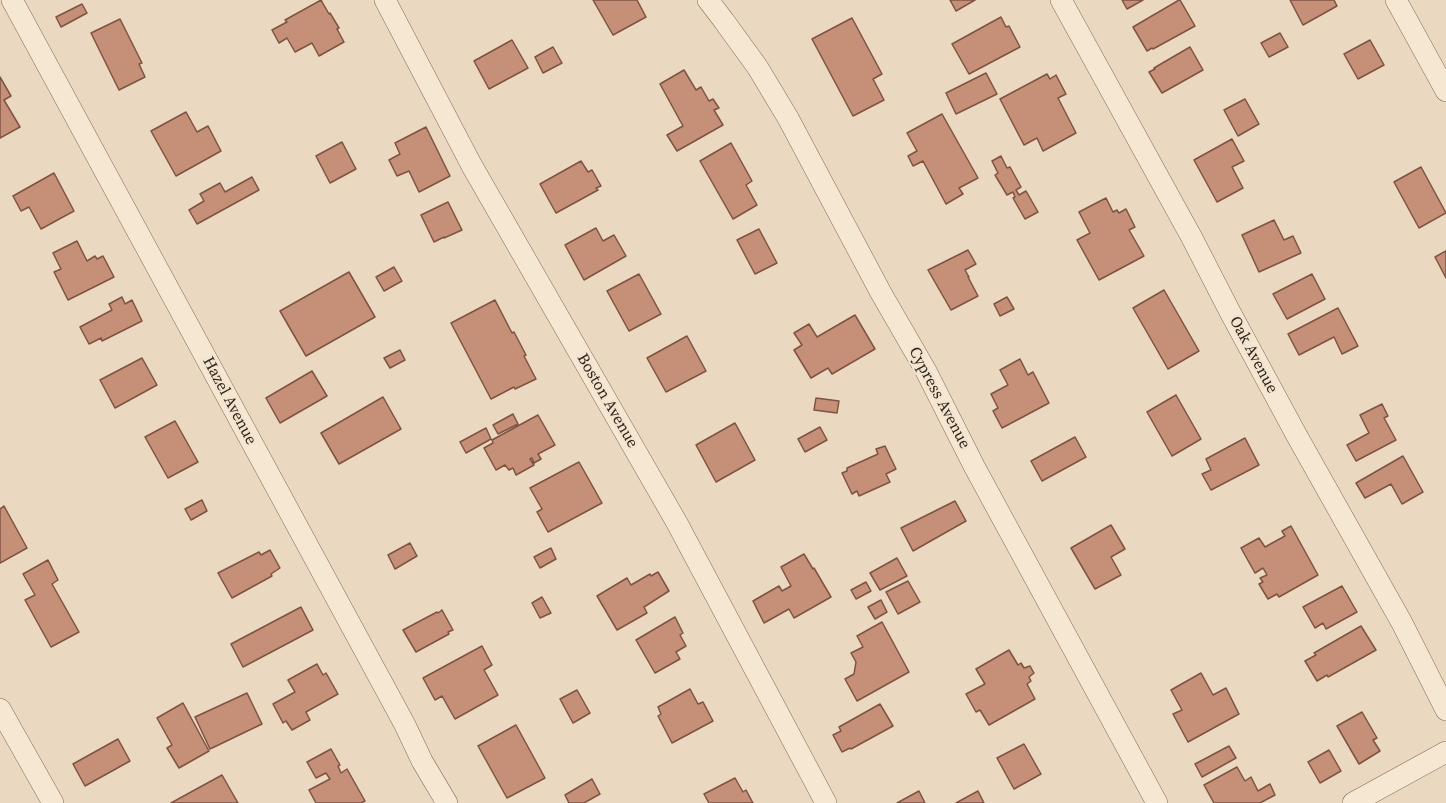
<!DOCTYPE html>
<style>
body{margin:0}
canvas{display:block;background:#ead9c0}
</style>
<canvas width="1446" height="803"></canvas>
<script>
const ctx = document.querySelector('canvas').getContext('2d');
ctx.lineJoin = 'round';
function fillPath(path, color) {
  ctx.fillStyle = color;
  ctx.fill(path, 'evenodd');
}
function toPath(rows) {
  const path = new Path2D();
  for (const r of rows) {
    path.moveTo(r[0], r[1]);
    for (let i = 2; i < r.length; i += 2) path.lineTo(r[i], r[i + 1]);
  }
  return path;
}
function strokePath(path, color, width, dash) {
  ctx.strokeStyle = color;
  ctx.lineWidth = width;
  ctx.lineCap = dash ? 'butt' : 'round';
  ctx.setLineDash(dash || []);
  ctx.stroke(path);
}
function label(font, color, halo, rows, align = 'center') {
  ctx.font = font + ' "Source Serif 4",serif';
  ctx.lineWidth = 4.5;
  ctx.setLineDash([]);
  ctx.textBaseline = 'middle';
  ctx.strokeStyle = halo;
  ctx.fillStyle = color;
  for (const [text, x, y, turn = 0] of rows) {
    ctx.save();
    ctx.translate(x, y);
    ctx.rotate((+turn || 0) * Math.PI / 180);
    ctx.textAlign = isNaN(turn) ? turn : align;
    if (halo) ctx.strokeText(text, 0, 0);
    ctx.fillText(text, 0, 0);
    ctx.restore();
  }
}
const building = toPath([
 [321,0,329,14,330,13,339,28,337,29,344,42,319,56,312,43,295,52,287,38,279,43,272,30,287,22,285,20,321,0],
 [593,0,637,0,646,17,613,35,593,0],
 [950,0,975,0,956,11,950,0],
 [1122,0,1143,0,1127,9,1122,0],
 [1179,0,1180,0,1195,26,1153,49,1152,48,1147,51,1133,27,1179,0],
 [1290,0,1334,0,1337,6,1303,25,1290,0],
 [82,4,87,13,61,27,56,17,82,4],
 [1001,17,1006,27,1009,26,1020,47,969,74,952,44,1001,17],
 [852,18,882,74,873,79,884,100,853,116,812,39,852,18],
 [120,19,142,63,139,64,145,77,119,90,91,33,120,19],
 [1280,33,1288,47,1269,57,1261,43,1280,33],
 [512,40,528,68,489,89,474,61,512,40],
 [1370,40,1384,65,1358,79,1344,54,1370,40],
 [553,47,562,63,543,73,535,57,553,47],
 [1190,47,1203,70,1162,93,1149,72,1155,69,1154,68,1190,47],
 [684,70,696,90,701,87,709,101,713,99,719,108,714,110,723,125,677,151,667,135,683,126,660,84,684,70],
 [986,73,997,94,956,114,946,93,986,73],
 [1047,74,1050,79,1056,75,1066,94,1058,98,1076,133,1043,151,1037,138,1024,145,1000,99,1047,74],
 [0,77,11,96,4,100,20,127,0,138,0,77],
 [1245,99,1259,124,1238,136,1224,110,1245,99],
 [186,112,197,132,208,126,221,151,176,176,151,131,186,112],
 [942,114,978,178,959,188,963,194,946,204,923,161,913,166,908,156,917,151,907,133,942,114],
 [426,127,450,176,419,192,409,171,397,176,389,160,400,154,395,143,426,127],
 [1232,139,1244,161,1232,167,1243,188,1217,202,1194,160,1232,139],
 [342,142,356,169,330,183,316,156,342,142],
 [731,143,752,181,746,185,757,205,733,219,700,161,731,143],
 [1001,156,1007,168,1010,167,1021,187,1016,190,1019,195,1026,191,1038,212,1025,219,1013,198,1015,197,1013,192,1007,195,995,175,998,173,992,161,1001,156],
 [581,161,588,172,592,170,601,186,596,188,598,190,556,213,540,184,581,161],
 [1421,167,1446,213,1419,228,1394,182,1421,167],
 [54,173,74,211,41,229,29,207,21,211,13,196,54,173],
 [252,177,259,190,197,224,189,210,204,201,200,194,220,183,225,192,252,177],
 [1106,198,1113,212,1117,210,1119,213,1126,209,1135,227,1129,230,1144,256,1099,280,1077,240,1090,233,1079,212,1106,198],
 [448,202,462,230,444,238,444,237,434,242,421,215,448,202],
 [1274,220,1284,240,1293,236,1301,253,1259,272,1242,235,1274,220],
 [596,228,603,241,614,235,626,256,584,280,565,245,596,228],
 [759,229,777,263,755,274,737,240,759,229],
 [77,241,87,261,95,256,97,259,103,256,114,277,68,300,54,272,61,269,53,253,77,241],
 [968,250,976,264,965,270,969,277,968,277,978,296,951,310,928,270,968,250],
 [1446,251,1446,278,1435,257,1446,251],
 [394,267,402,281,384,291,376,277,394,267],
 [349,272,375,317,306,356,280,311,349,272],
 [639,274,661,314,629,331,607,291,639,274],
 [1312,274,1325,299,1287,319,1273,294,1312,274],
 [1164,290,1199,351,1168,369,1133,308,1164,290],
 [122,297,125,304,132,300,142,321,102,341,101,338,89,344,80,327,112,310,109,304,122,297],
 [1007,297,1014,309,1000,316,994,304,1007,297],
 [495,300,512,333,514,332,526,355,524,356,536,379,515,389,514,387,491,399,451,323,495,300],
 [1338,308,1358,346,1342,354,1334,337,1299,355,1288,334,1338,308],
 [855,315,875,349,832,374,828,368,811,378,794,350,802,345,794,333,809,324,817,337,855,315],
 [687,336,706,371,666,392,647,358,687,336],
 [400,350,405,360,390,368,384,358,400,350],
 [142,358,157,385,115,408,100,380,142,358],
 [1020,359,1028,375,1033,372,1049,403,1002,428,993,411,998,408,991,394,1008,385,1000,370,1020,359],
 [312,371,327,396,280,423,266,398,312,371],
 [1176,395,1201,439,1172,456,1147,412,1176,395],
 [383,397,401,429,339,464,321,433,383,397],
 [816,398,839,401,837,413,814,410,816,398],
 [1382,404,1388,416,1384,418,1396,440,1356,461,1347,445,1369,433,1360,415,1382,404],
 [513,414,518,424,498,434,493,425,513,414],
 [538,415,555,445,538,454,541,459,534,463,532,458,530,459,534,465,516,475,513,468,509,470,505,465,496,470,484,448,493,443,492,440,538,415],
 [175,421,198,462,168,478,145,437,175,421],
 [735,423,755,460,716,482,696,445,735,423],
 [820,427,827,440,805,452,798,439,820,427],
 [486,428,491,439,466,453,460,442,486,428],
 [1075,437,1086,457,1042,481,1031,461,1075,437],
 [1245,438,1259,465,1211,490,1202,474,1211,470,1206,459,1245,438],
 [885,446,896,469,886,474,890,482,859,496,857,491,852,494,842,473,847,471,847,468,878,454,876,449,885,446],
 [1403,456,1423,492,1402,504,1391,484,1365,498,1356,483,1403,456],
 [579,462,602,503,548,532,537,512,542,509,530,488,579,462],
 [202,500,207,511,191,520,185,509,202,500],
 [955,501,966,521,913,551,901,528,955,501],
 [4,506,27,548,0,563,0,509,4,506],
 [1111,525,1125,549,1111,557,1121,575,1095,589,1071,548,1111,525],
 [1291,526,1318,575,1279,597,1277,594,1268,599,1259,584,1263,582,1260,578,1267,575,1263,568,1255,573,1241,548,1259,538,1265,547,1285,536,1282,531,1291,526],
 [410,543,417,556,395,569,388,555,410,543],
 [551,548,556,559,540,568,534,557,551,548],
 [270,550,280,568,271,574,272,576,232,598,218,573,259,552,261,555,270,550],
 [804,554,813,569,814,568,831,597,794,618,789,609,764,623,753,601,779,586,782,591,791,586,781,567,804,554],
 [897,558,907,576,880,590,870,573,897,558],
 [48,560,58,580,52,584,79,632,51,647,25,600,35,595,23,574,48,560],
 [658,572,669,591,644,607,647,613,617,630,597,596,627,578,631,585,650,574,651,576,658,572],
 [908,581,920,602,898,614,886,592,908,581],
 [866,582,871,591,856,599,851,590,866,582],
 [1342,586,1357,612,1326,629,1323,623,1315,628,1303,607,1342,586],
 [542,597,551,613,540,618,532,603,542,597],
 [881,600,887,612,875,619,868,607,881,600],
 [301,607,313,630,243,667,231,644,301,607],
 [442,610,453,630,448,632,449,634,416,652,403,630,437,612,438,613,442,610],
 [675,617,683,633,680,635,686,646,676,652,680,659,655,673,636,640,675,617],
 [882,622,909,672,857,701,845,679,854,674,856,662,851,653,863,647,857,636,882,622],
 [1361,626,1376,650,1328,677,1327,675,1317,681,1305,661,1316,655,1314,653,1361,626],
 [482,646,492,665,484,670,498,695,455,719,442,696,435,700,423,678,482,646],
 [1009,650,1018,665,1021,663,1024,668,1030,666,1034,673,1029,677,1031,681,1027,684,1035,699,989,725,980,710,976,712,966,694,985,684,976,669,1009,650],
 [317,664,323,675,326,673,338,694,306,712,310,720,292,730,286,721,283,723,273,704,295,692,288,680,317,664],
 [1201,673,1213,695,1226,688,1239,714,1188,742,1173,714,1182,710,1171,690,1201,673],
 [690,689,698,704,703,702,713,721,672,743,658,716,661,714,658,707,690,689],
 [577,690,590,713,573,723,560,699,577,690],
 [247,693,262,724,210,749,195,717,247,693],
 [183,703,209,751,179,768,167,748,172,745,157,718,183,703],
 [880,704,893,726,851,749,850,748,842,752,833,735,841,731,839,727,880,704],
 [1362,712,1377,738,1373,740,1380,751,1359,764,1337,726,1362,712],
 [516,725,545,778,507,798,478,746,516,725],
 [118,739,130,761,85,786,73,764,118,739],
 [1024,744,1041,774,1014,789,997,758,1024,744],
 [1229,746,1236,758,1202,777,1195,764,1229,746],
 [331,749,340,765,338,766,341,773,347,769,365,801,361,803,316,803,309,790,330,779,326,773,316,778,307,762,331,749],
 [1329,750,1341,771,1320,783,1308,762,1329,750],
 [1237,767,1245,781,1251,777,1258,791,1270,784,1275,795,1260,803,1214,803,1204,785,1237,767],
 [222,775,238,803,171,803,222,775],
 [735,778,743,792,746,790,753,803,709,803,704,794,735,778],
 [592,779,600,794,584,803,569,803,565,795,592,779],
 [919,791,925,803,897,803,919,791],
 [978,791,984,803,956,803,978,791]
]);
fillPath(building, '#c69078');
strokePath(building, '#7f5341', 1.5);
const minor = toPath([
 [12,0,405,725,422,761,447,803],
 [385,0,472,166,677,523,826,803],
 [708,0,724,21,758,68,788,118,881,293,926,371,974,466,1157,803],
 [1061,0,1192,238,1230,312,1297,436,1402,623,1446,710],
 [1396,0,1446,91],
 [0,709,53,803],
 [1353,803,1446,752]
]);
strokePath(minor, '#816a59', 22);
strokePath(minor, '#f6e7d2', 21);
label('16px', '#32251c', '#f2e4ce', [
 ["Oak Avenue",1253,355,62],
 ["Cypress Avenue",939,398,62],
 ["Hazel Avenue",229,401,62],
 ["Boston Avenue",607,401,60]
]);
</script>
